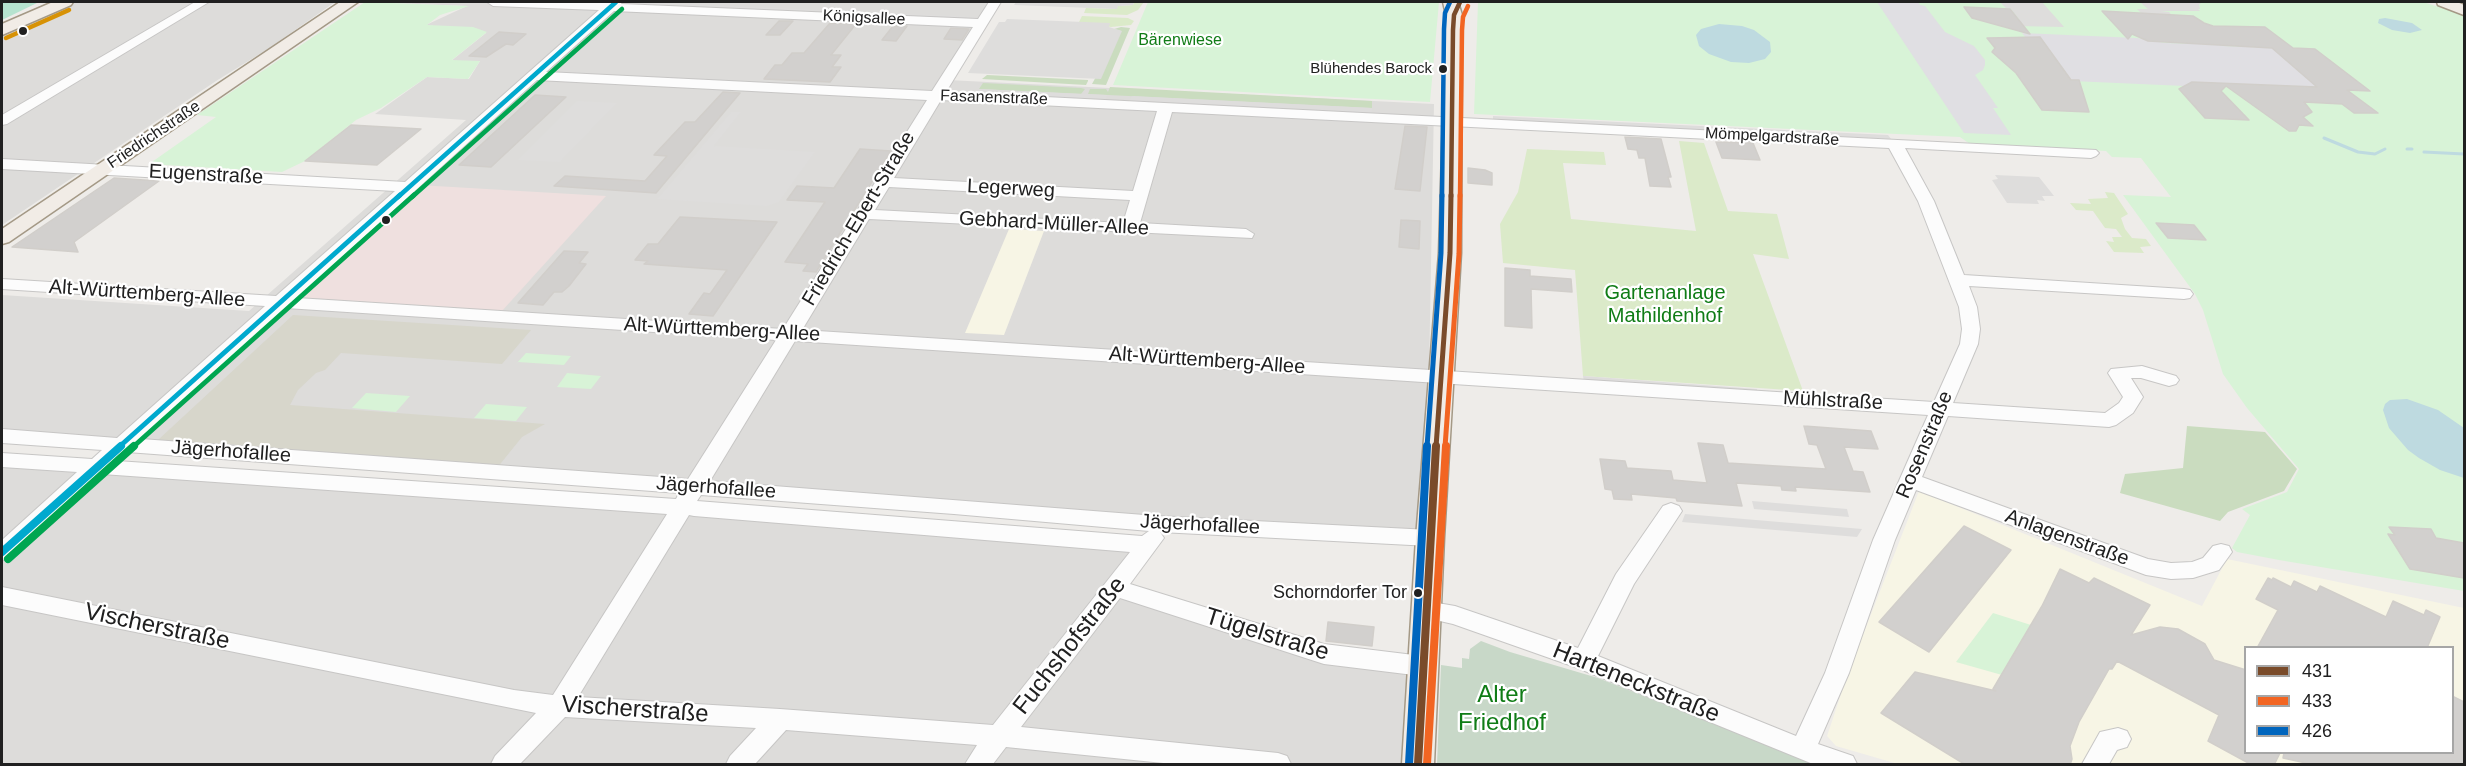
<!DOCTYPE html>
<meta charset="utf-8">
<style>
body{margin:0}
#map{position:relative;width:2466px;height:766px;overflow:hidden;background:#eeece9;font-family:Arial,sans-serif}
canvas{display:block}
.frame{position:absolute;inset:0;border:3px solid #202020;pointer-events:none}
.legend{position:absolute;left:2244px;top:646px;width:210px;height:108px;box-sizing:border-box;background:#fff;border:2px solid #a6a6a6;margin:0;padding:8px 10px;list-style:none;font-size:18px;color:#202020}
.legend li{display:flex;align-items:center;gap:12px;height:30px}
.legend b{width:30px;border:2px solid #a6a6a6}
</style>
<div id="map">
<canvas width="2466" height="766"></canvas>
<div class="frame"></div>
<ul class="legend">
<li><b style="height:8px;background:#7a4b2a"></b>431</li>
<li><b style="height:8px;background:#f26522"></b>433</li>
<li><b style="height:8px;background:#0065bd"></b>426</li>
</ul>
</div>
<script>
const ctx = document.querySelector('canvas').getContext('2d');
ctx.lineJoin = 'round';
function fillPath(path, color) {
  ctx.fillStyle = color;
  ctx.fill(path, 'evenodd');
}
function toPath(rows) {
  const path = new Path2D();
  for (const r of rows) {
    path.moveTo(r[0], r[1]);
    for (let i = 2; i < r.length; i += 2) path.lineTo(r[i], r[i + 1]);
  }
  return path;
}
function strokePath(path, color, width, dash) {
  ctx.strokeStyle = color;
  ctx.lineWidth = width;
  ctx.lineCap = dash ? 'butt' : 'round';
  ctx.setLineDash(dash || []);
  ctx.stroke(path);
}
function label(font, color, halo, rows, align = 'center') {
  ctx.font = font + ' Arial,sans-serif';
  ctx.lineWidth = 4.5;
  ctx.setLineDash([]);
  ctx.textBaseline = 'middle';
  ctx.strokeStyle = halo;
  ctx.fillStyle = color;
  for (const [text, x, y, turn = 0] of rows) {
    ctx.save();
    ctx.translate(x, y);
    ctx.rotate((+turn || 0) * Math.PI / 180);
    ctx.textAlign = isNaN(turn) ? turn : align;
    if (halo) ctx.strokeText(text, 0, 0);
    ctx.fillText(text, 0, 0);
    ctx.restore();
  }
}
fillPath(toPath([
 [65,2,335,2,271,47,216,81,2,225,2,30],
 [365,2,995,2,947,80,1434,104,1426,535,2,433,2,295,249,311,466,120,375,114,427,77,469,79,480,61,451,61,486,33,426,25,467,6],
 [2,460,1148,545,1117,587,1324,654,1422,666,1418,764,2,764]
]), '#dddcda');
fillPath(toPath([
 [418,185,606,196,502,311,293,297]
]), '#efe0df');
fillPath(toPath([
 [1009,229,1044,231,1004,335,965,333],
 [1919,491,2202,606,2227,559,2464,608,2464,764,1898,764,1836,746,1827,736,1847,676],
 [2246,648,2452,648,2452,752,2246,752]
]), '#f7f5e5');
fillPath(toPath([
 [293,315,531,330,502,364,341,353,325,370,316,373,298,390,290,405,545,424,522,437,497,468,256,446,158,440]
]), '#d7d6cb');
fillPath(toPath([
 [1134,2,1144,2,1138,10,1127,15,1084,13,1086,8,1116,9,1118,6,1133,5],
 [1082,16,1128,18,1134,21,1131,25,1111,27,1079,22],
 [1679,141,1704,143,1728,211,1777,214,1789,259,1753,254,1803,391,1583,376,1575,270,1503,263,1500,224,1518,192,1527,149,1604,152,1606,165,1563,163,1571,219,1696,231],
 [2105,192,2114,193,2128,214,2121,218,2125,229,2132,238,2146,239,2151,246,2140,247,2144,253,2114,252,2106,241,2114,242,2112,237,2122,237,2116,229,2105,228,2093,211,2076,210,2070,203,2091,204,2088,199,2108,198]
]), '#dbeac9');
fillPath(toPath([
 [1121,27,1130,28,1106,85,1092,84,1121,31,1114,29],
 [987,75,1088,80,1088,81,1086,85,982,79],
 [983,83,1081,88,1085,89,1081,94,979,89],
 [1110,87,1372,101,1372,108,1088,94,1090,89,1106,89,1108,92],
 [2187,426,2265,432,2297,469,2284,491,2228,512,2220,521,2120,493,2125,474,2183,468]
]), '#cadcbf');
fillPath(toPath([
 [1481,641,1510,652,1598,678,1817,764,1437,764,1441,665,1462,668,1462,658,1469,659,1470,649]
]), '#c8d8c8');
fillPath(toPath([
 [365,2,469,6,440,15,427,25,473,27,487,32,452,60,480,61,468,79,427,77,381,108,356,120,305,161,282,172,149,164,216,117,197,115],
 [1148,2,1439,2,1430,102,1113,85],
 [1478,2,2423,2,2464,15,2464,591,2279,560,2237,552,2232,548,2250,515,2242,509,2287,492,2299,469,2247,408,2223,374,2203,310,2195,294,2123,195,2171,197,2141,158,2112,157,2106,151,1970,144,1960,137,1474,114],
 [526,353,571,356,564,365,518,362,516,364],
 [567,373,601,376,591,389,557,387],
 [366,393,410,396,396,412,352,408],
 [486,404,527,407,516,421,474,418],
 [1993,613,2031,625,2002,675,1956,662]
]), '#d8f3d7');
fillPath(toPath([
 [2,2,39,2,2,20]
]), '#b6e3cf');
fillPath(toPath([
 [642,2,977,17,975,21,639,5],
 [1012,2,1134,2,1133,5,1118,6,1117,9,1014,5,1016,2],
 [2000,2,2042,2,2064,27,2016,26,2019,19,2011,9,2006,8],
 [2140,2,2199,2,2201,4,2199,4,2200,9,2198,9,2200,11,2161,11,2169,12,2179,23,2151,13,2141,13,2137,9,2148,9],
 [1007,19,1110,23,1109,27,1122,31,1101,79,968,73,999,22,1005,22],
 [979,89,1107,95,1105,103,974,97],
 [1132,96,1372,108,1371,116,1369,123,1177,113,1179,107,1128,104],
 [577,101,617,103,560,162,518,160],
 [731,112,741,112,714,146,815,152,779,202,767,206,657,199],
 [1493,116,1888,135,1891,139,1493,120],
 [1995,175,2039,177,2054,196,2042,196,2045,201,2037,200,2039,204,2007,203,1992,180,1998,179],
 [1583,376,1757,389,1758,394,1584,381],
 [1752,501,1847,509,1849,517,1754,509],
 [1685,514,1862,529,1857,537,1682,522]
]), '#dedddc');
fillPath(toPath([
 [1877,2,1918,2,1920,5,1925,6,1945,32,1974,46,1985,60,1985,65,1983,70,1975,75,1998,108,1993,108,2011,135,1964,133],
 [2022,33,2137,38,2165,43,2194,44,2216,41,2222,46,2279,48,2296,69,2304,69,2327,88,2190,83,2185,86,2072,81,2035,48]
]), '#e0dfe3');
fillPath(toPath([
 [2385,18,2412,23,2422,30,2410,33,2392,30,2378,23,2379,19],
 [1719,24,1742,26,1754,30,1770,42,1771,52,1765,59,1749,63,1731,62,1709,54,1699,46,1696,35,1701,29],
 [2407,399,2438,410,2464,428,2464,478,2440,470,2419,458,2408,450,2389,428,2383,410,2385,404,2390,400]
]), '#bedae0');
strokePath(toPath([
 [2324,138,2358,152,2375,154,2385,149],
 [2407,149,2412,149],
 [2424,152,2464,154]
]), '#bedae0', 3);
const building = toPath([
 [1964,7,2010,9,2030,34,1972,18,1964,7],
 [2102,11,2193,16,2204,23,2213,26,2265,27,2293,48,2315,49,2370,91,2347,90,2378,113,2354,113,2342,104,2304,102,2312,112,2303,117,2313,126,2299,125,2296,131,2289,131,2226,86,2221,91,2249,120,2205,118,2179,89,2192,82,2317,87,2272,48,2148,41,2132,34,2128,39,2102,11],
 [779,21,793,21,780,35,766,35,779,21],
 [830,23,856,24,831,55,841,55,832,67,841,67,830,82,764,79,775,65,782,65,792,53,804,53,830,23],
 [893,26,907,26,896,41,882,40,893,26],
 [951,28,969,29,962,40,944,39,951,28],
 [499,32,526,34,513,45,506,44,486,57,469,56,499,32],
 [2040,37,2071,80,2079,80,2089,112,2042,110,2016,73,1992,52,1995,48,1987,38,2040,37],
 [723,92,740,93,656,193,554,186,565,176,645,181,667,156,654,155,685,122,695,122,723,92],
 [535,95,566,97,491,167,459,165,535,95],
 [351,125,421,129,377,165,305,161,351,125],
 [1405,126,1427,127,1420,191,1395,189,1405,126],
 [1625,137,1661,139,1671,177,1668,177,1671,187,1650,186,1645,158,1639,158,1637,150,1628,149,1625,137],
 [1716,142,1753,143,1760,160,1722,158,1716,142],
 [860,149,891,151,816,272,803,271,808,264,785,262,825,202,787,200,797,186,834,188,860,149],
 [1468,168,1485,170,1492,173,1492,185,1468,183,1468,168],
 [114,178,159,181,74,242,78,252,12,247,114,178],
 [680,217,777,222,713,316,689,314,704,293,710,294,727,270,644,264,648,261,635,260,648,244,658,244,680,217],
 [1401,220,1420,221,1419,249,1399,247,1401,220],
 [2156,223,2194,225,2206,240,2168,238,2156,223],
 [564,251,588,252,579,263,586,264,569,286,562,292,554,292,543,305,518,303,564,251],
 [1505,268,1530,270,1530,276,1571,279,1572,292,1531,289,1532,328,1505,326,1505,268],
 [1804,426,1871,431,1878,449,1844,447,1853,471,1863,472,1870,492,1795,487,1796,491,1782,490,1781,486,1736,483,1742,506,1677,501,1676,498,1631,494,1632,500,1614,499,1612,490,1605,489,1600,459,1625,461,1627,468,1671,471,1673,480,1707,483,1698,443,1723,445,1728,463,1826,469,1817,445,1809,444,1804,426],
 [1964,526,2011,550,1929,652,1879,622,1964,526],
 [2389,527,2431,529,2436,538,2464,543,2464,578,2410,569,2388,534,2395,535,2389,527],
 [2060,569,2089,583,2094,578,2150,605,2131,635,2160,627,2178,629,2205,644,2214,660,2246,670,2246,753,2280,753,2274,765,2252,765,2208,741,2219,715,2117,661,2112,669,2109,669,2079,722,2070,746,2072,759,2070,765,1966,765,1881,713,1915,672,1996,691,1993,689,2042,606,2060,569],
 [2268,578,2272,580,2273,578,2291,587,2294,581,2317,592,2320,586,2386,617,2393,601,2424,615,2426,610,2440,617,2427,648,2257,648,2278,610,2256,599,2268,578],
 [1328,622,1374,627,1372,646,1326,641,1328,622],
 [2452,696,2464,702,2464,765,2315,765,2283,758,2284,753,2452,753,2452,696]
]);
fillPath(building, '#d2d0ce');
strokePath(building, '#d1ceca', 1.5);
const minor = toPath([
 [195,2,209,2,7,124,2,125,2,115,195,2],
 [487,2,622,2,621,4,978,19,989,2,1001,2,946,92,2096,150,2099,153,2096,156,2091,158,1905,148,1934,201,1964,275,2184,289,2190,290,2193,294,2190,298,2184,299,1969,286,1977,307,1980,329,1978,344,1953,403,2105,413,2119,403,2123,397,2108,373,2111,369,2142,366,2176,376,2179,380,2176,384,2169,386,2141,378,2131,378,2143,397,2133,413,2116,425,2109,427,1948,416,1922,477,2148,559,2171,563,2192,562,2203,558,2213,546,2221,544,2229,546,2232,552,2219,570,2193,578,2171,579,2146,575,1916,490,1895,540,1849,673,1818,744,1853,756,1857,764,1813,764,1575,667,1453,624,1418,616,1414,610,1418,604,1426,601,1455,606,1578,648,1616,574,1663,506,1671,503,1679,506,1682,511,1634,584,1598,656,1796,736,1825,673,1873,540,1928,415,795,341,710,481,1157,516,1430,530,1438,532,1441,538,1438,544,1430,546,1160,532,1164,538,1130,584,1324,644,1422,656,1431,659,1434,666,1431,673,1422,676,1324,664,1120,598,1021,727,1278,753,1287,756,1291,764,1173,764,1006,747,993,764,965,764,977,745,786,730,755,764,726,764,730,756,756,728,565,717,520,764,491,764,495,756,536,713,2,605,2,587,514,690,553,695,667,514,102,474,10,558,2,560,2,540,77,472,2,467,2,453,92,459,102,450,2,443,2,429,117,438,265,306,2,289,2,279,276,296,395,191,2,169,2,159,405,182,599,10,493,6,487,2],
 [614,11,973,27,932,91,546,72,614,11],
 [537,80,927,100,783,329,297,298,537,80],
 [941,100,1157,111,1133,191,894,178,941,100],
 [1172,112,1889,148,1918,201,1959,307,1962,329,1960,344,1934,402,802,330,869,219,1252,238,1254,234,1246,229,1140,223,1172,112],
 [889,187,1130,200,1123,223,875,210,889,187],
 [286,308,776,340,688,479,141,439,286,308],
 [127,452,679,493,676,499,117,461,127,452],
 [701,495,954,514,1149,531,1142,536,697,501,701,495],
 [689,515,694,516,1130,552,993,725,780,709,578,697,689,515],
 [2118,728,2127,731,2131,739,2127,747,2117,750,2109,764,2082,764,2100,732,2118,728]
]);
const major = toPath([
 [53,2,73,2,71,5,2,35,2,24,53,2],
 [340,2,358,2,9,242,2,244,2,229,340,2],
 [1443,2,1458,2,1462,15,1461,253,1444,538,1434,764,1402,764,1416,538,1439,253,1446,15,1443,2],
 [2437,2,2457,2,2464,5,2464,15,2438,5,2437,2]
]);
strokePath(minor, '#c7c6c5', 2);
strokePath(major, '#a49986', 3);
fillPath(minor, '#fcfcfc');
fillPath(major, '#f1ece6');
strokePath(toPath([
 [1451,197,1453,30,1454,15,1460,2]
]), '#7a4b2a', 4.5);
strokePath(toPath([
 [1436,447,1450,253,1451,195]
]), '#7a4b2a', 5);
strokePath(toPath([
 [1418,764,1436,446]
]), '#7a4b2a', 8);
strokePath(toPath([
 [1460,197,1462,30,1463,17,1468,6]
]), '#f26522', 4.5);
strokePath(toPath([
 [1445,447,1459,254,1460,195]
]), '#f26522', 5);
strokePath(toPath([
 [1427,764,1446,446]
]), '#f26522', 8);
strokePath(toPath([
 [1442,197,1444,29,1445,13,1450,2]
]), '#0065bd', 4.5);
strokePath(toPath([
 [1427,447,1441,253,1442,195]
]), '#0065bd', 5);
strokePath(toPath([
 [1409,764,1427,446]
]), '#0065bd', 8);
strokePath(toPath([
 [398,197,616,2]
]), '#00a9ce', 4.5);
strokePath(toPath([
 [119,447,400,195]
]), '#00a9ce', 5);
strokePath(toPath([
 [2,552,121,446]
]), '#00a9ce', 8);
strokePath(toPath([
 [412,197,622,9]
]), '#00a651', 4.5);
strokePath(toPath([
 [133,447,414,195]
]), '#00a651', 5);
strokePath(toPath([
 [8,559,134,446]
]), '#00a651', 8);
strokePath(toPath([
 [6,38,69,10]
]), '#d79205', 4.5);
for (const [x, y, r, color] of [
 [23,31,5,"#202020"],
 [1443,69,5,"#202020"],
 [386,220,5,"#202020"],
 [1418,593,5,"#202020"]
]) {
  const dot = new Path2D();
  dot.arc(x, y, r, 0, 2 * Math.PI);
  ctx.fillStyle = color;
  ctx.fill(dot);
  strokePath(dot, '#fff', 2);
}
label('15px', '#202020', '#fff', [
 ["Blühendes Barock",1432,69]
], 'right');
label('16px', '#202020', '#fff', [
 ["Königsallee",864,18,3],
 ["Fasanenstraße",994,98,2],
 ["Friedrichstraße",154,135,-34],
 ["Mömpelgardstraße",1772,137,3]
]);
label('16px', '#107c16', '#fff', [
 ["Bärenwiese",1180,41]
]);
label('18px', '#202020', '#fff', [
 ["Schorndorfer Tor",1407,593]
], 'right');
label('20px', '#202020', '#fff', [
 ["Eugenstraße",206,175,3],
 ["Legerweg",1011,189,3],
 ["Friedrich-Ebert-Straße",859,219,-59],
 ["Gebhard-Müller-Allee",1054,224,3],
 ["Alt-Württemberg-Allee",147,294,4],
 ["Alt-Württemberg-Allee",722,330,3],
 ["Alt-Württemberg-Allee",1207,361,4],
 ["Mühlstraße",1833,401,3],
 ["Rosenstraße",1925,445,-67],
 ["Jägerhofallee",231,452,4],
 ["Jägerhofallee",716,488,4],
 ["Jägerhofallee",1200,525,3],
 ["Anlagenstraße",2067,538,20]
]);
label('20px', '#107c16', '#fff', [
 ["Gartenanlage",1665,293],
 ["Mathildenhof",1665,316]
]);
label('24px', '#202020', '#fff', [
 ["Vischerstraße",157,627,12],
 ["Tügelstraße",1267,635,17],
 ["Fuchshofstraße",1070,646,-52],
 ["Harteneckstraße",1636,683,22],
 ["Vischerstraße",635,710,4]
]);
label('24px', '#107c16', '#fff', [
 ["Alter",1502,695],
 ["Friedhof",1502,723]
]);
</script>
